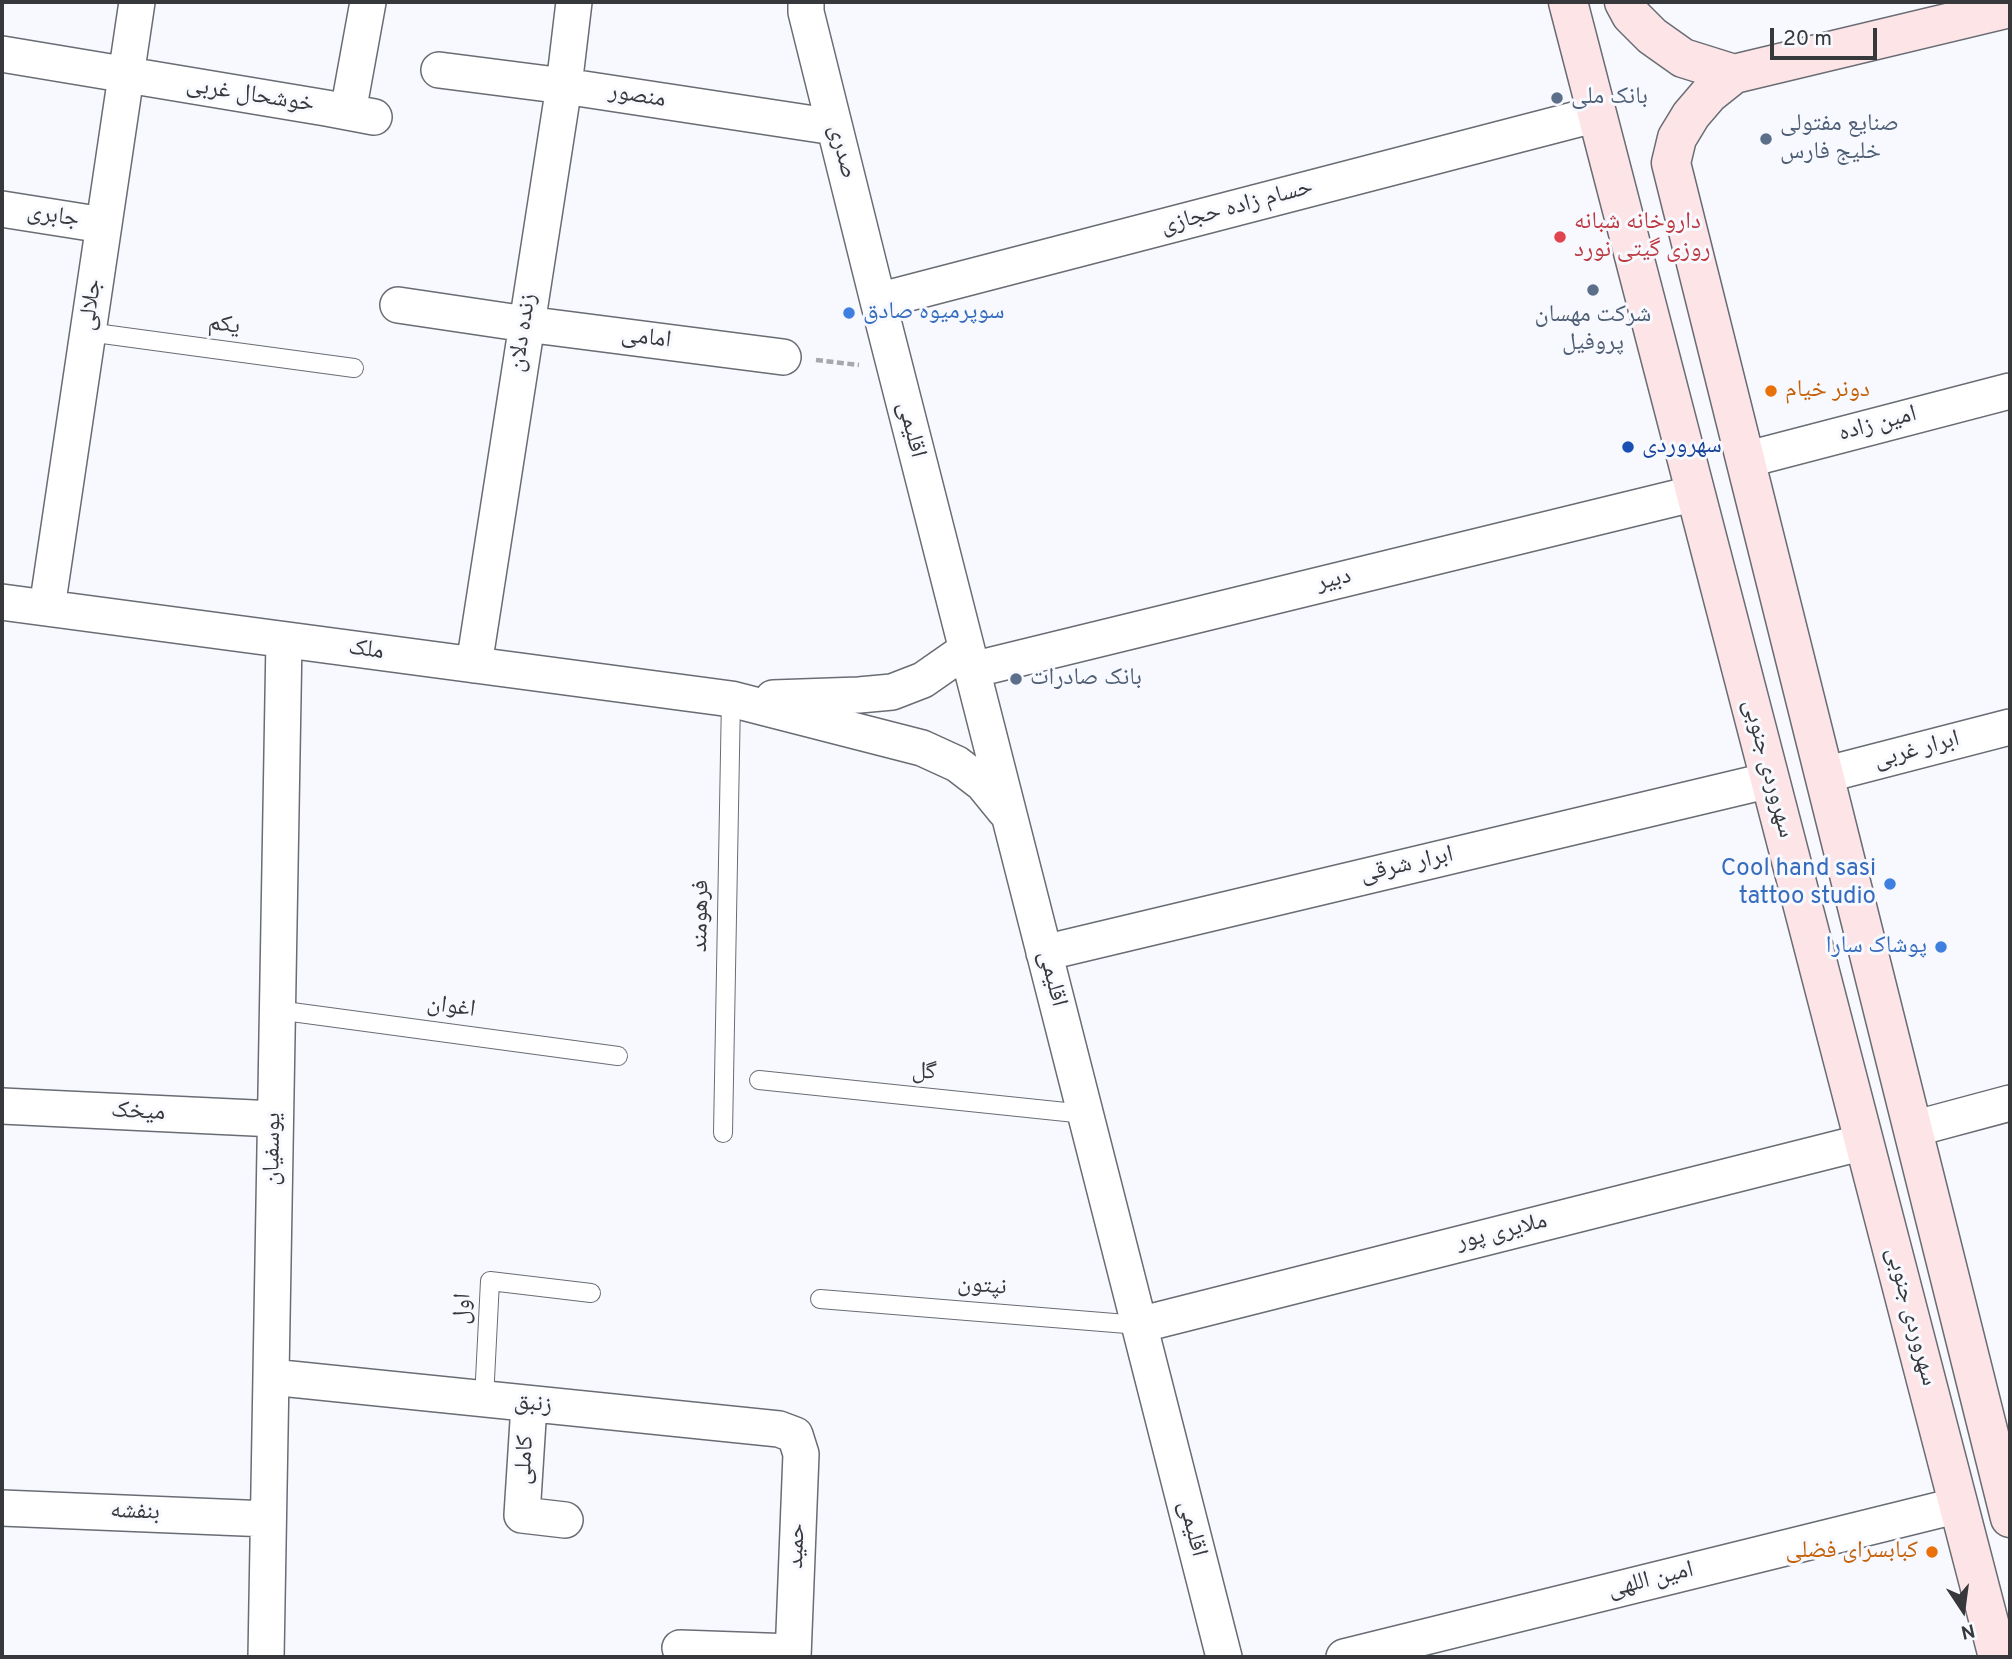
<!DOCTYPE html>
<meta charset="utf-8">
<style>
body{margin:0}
#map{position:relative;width:2012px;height:1659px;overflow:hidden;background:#f7f9fe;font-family:Overpass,sans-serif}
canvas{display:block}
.frame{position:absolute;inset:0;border:4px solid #37383b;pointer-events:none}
.north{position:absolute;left:1928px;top:1575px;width:70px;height:70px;-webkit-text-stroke:5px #f7f9fe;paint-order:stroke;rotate:167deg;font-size:19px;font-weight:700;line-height:28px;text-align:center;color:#37383b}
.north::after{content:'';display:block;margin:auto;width:24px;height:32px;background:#37383b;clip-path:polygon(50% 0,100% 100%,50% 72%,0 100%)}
.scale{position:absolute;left:1770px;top:28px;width:107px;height:32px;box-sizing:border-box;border:4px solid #37383b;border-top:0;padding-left:9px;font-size:21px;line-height:24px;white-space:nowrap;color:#37383b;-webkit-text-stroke:5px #f7f9fe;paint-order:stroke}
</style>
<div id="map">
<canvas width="2012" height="1659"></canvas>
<div class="frame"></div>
<div class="north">N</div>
<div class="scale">20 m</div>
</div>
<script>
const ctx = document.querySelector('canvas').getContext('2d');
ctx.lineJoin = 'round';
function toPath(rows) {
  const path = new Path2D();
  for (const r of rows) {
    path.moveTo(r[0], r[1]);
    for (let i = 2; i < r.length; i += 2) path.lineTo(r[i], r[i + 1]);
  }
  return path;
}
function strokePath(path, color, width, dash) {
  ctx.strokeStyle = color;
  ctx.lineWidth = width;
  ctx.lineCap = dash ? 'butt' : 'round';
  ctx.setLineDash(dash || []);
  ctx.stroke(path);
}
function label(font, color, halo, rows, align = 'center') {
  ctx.font = font + ' Overpass,"Noto Naskh Arabic",sans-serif';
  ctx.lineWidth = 6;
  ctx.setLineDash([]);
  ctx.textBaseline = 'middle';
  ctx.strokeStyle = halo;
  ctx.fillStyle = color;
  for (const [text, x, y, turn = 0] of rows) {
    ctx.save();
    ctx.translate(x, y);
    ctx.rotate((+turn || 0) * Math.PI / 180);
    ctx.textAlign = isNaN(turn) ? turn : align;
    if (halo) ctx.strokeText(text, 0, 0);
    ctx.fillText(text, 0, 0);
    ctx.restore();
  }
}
const service = toPath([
 [88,332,354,368],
 [277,1010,618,1056],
 [759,1080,1085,1114],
 [723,1133,731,699],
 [820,1299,1139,1325],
 [484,1399,490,1281,591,1293]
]);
const minor = toPath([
 [806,2,806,12,878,301,1224,1657],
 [2,54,326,108,374,117],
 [439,70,564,86,834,127],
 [348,112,368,2],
 [2,209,103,225],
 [878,301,1597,114],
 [398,305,526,324,783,357],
 [1745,460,2010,391],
 [2,602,731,699,922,748,957,764,983,784,1005,811],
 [47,608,137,2],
 [474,665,564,86,574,2],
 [972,670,1696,493],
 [773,698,859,695,892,692,923,680,966,650],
 [1824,775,2010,727],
 [1044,953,1770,780],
 [2,1106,275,1119],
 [1913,1129,2010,1103],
 [1139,1325,1864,1142],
 [271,1377,779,1429,795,1435,801,1454,793,1657],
 [529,1405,522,1515,565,1520],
 [2,1508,268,1519],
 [680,1648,793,1652],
 [266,1657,284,640],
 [1344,1657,1959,1505]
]);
const secondary = toPath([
 [1568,2,1998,1657],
 [1624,2,1631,15,1652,36,1683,58,1734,74],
 [2010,8,1734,74,1709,94,1691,115,1677,138,1671,163,2010,1518]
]);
strokePath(service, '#6a6c74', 20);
strokePath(minor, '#6a6c74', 38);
strokePath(secondary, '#6a6c74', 41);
strokePath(toPath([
 [816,360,859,365]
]), '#a6a8ac', 4.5, [7, 3.5]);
strokePath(service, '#fff', 18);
strokePath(minor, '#fff', 35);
strokePath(secondary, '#fde4e6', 38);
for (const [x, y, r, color] of [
 [1557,98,7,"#5c6f8a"],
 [1766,139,7,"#5c6f8a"],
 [1560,237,7,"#e0444e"],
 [1593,290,7,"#5c6f8a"],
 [849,313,7,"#3f7fe0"],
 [1771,391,7,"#e8710a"],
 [1628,447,7,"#1a4fb4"],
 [1016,679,7,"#5c6f8a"],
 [1890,884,7,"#3f7fe0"],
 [1941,947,7,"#3f7fe0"],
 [1932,1552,7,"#e8710a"]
]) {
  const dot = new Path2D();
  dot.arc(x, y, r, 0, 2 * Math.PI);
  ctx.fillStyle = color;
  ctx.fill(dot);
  strokePath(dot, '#f7f9fe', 2.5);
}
label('24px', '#37383b', '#f7f9fe', [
 ["خوشحال غربی",250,96,9],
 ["منصور",637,97,9],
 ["صدری",841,152,76],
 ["حسام زاده حجازی",1237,208,-15],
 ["جابری",53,217,9],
 ["جلالی",92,305,-82],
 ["یکم",224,326,8],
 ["زنده دلان",524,333,-81],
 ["امامی",646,339,7],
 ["امین زاده",1878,425,-15],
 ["اقلیمی",910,430,76],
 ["دبیر",1334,581,-14],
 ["ملک",366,651,8],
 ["ابرار غربی",1917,751,-15],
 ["سهروردی جنوبی",1767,769,75],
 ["ابرار شرقی",1407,866,-13],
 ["فرهومند",702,916,-89],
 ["اقلیمی",1051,979,76],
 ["اغوان",451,1008,8],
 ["گل",924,1073,6],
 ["میخک",138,1113,3],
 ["یوسفیان",274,1149,-89],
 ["ملایری پور",1502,1233,-14],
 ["نپتون",982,1287,5],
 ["اول",464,1309,-87],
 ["سهروردی جنوبی",1910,1317,75],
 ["زنبق",533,1405,6],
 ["کاملی",526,1460,-87],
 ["بنفشه",135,1513,2],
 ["اقلیمی",1191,1529,76],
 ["حمید",798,1546,-88],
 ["امین اللهی",1651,1581,-14]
]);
label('24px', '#4e5e75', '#f7f9fe', [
 ["بانک ملی",1571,98],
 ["صنایع مفتولی",1780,125],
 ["خلیج فارس",1780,153],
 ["شرکت مهسان",1593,316,"center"],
 ["پروفیل",1593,344,"center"],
 ["بانک صادرات",1030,679]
], 'left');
label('24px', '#be3a42', '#f7f9fe', [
 ["داروخانه شبانه",1574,223],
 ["روزی گیتی نورد",1574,251]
], 'left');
label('24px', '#366cbe', '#f7f9fe', [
 ["سوپرمیوه صادق",863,313,"left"],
 ["Cool hand sasi",1876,870],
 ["tattoo studio",1876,898],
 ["پوشاک سارا",1927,947]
], 'right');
label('24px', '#c56008', '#f7f9fe', [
 ["دونر خیام",1785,391],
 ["کبابسرای فضلی",1918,1552,"right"]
], 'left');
label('24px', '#164399', '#f7f9fe', [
 ["سهروردی",1642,447]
], 'left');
</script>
